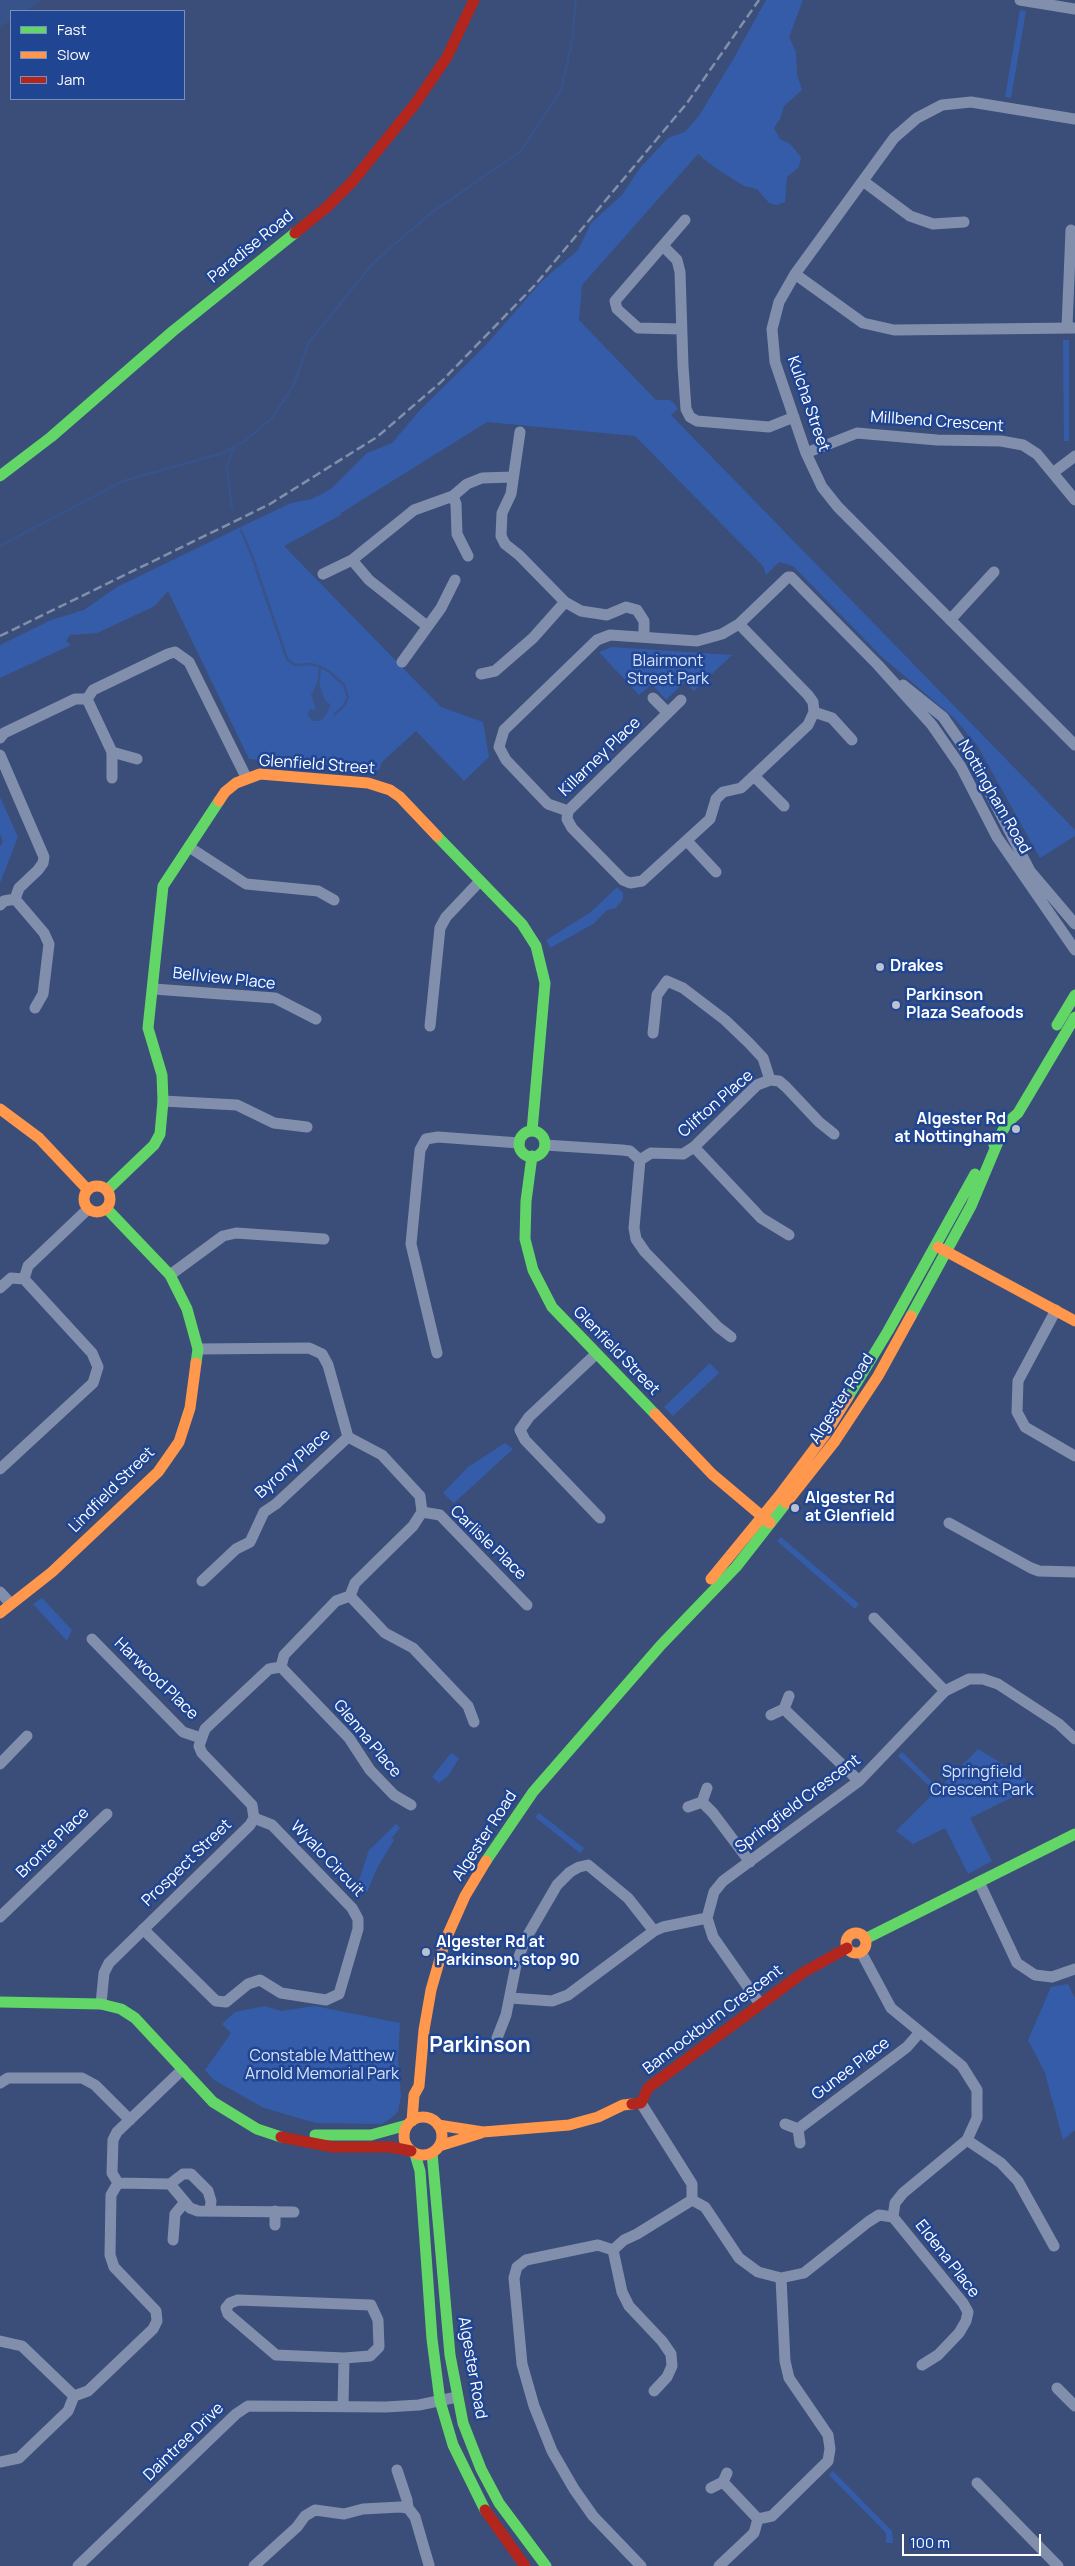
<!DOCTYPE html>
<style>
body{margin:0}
#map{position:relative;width:1075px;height:2566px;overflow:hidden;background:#3a4e79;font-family:Manrope,sans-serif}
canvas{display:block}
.legend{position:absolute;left:10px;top:10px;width:175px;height:90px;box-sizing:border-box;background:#204593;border:1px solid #798fbe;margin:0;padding:6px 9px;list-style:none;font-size:15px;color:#fff}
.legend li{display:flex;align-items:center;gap:10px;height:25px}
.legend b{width:25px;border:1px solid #798fbe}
.scale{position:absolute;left:902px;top:2534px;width:139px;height:22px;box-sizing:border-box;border:2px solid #fff;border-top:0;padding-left:6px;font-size:15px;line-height:18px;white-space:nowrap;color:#fff;-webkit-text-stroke:4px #204593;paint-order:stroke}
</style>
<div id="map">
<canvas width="1075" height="2566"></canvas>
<ul class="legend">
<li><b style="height:6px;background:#63d668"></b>Fast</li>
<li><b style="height:6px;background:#ff974d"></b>Slow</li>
<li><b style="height:6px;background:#b3261e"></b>Jam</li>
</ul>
<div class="scale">100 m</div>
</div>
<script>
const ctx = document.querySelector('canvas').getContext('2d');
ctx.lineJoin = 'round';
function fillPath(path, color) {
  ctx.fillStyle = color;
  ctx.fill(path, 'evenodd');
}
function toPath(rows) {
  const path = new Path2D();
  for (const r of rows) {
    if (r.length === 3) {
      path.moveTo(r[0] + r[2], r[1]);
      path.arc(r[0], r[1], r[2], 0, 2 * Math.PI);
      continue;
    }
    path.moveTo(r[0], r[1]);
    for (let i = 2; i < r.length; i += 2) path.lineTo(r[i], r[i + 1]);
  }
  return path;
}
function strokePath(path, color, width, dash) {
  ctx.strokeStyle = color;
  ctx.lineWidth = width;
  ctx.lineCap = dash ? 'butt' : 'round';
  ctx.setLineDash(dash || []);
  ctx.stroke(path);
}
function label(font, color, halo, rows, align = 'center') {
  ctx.font = font + ' Manrope,sans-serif';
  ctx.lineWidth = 5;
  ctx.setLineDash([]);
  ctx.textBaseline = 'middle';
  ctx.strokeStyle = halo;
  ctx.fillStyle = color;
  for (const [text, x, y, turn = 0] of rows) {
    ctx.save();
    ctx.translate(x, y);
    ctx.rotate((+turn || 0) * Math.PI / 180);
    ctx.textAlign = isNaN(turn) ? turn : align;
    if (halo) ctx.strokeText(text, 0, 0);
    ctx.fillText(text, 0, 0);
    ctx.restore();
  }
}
fillPath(toPath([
 [766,0,803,0,789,37,796,52,797,74,802,90,784,106,780,119,774,128,780,139,790,144,801,157,799,167,787,177,785,202,777,205,769,203,757,189,744,186,714,167,698,154,582,285,579,320,656,400,670,400,674,403,678,409,671,415,1075,830,1075,836,1040,858,977,745,954,718,881,656,793,566,779,562,766,575,763,566,635,436,487,422,341,513,341,515,284,546,441,707,483,722,489,757,464,781,416,731,382,762,379,770,249,759,168,591,155,606,97,633,70,635,66,641,71,645,0,678,0,645,51,620,84,610,117,587,249,523,291,503,312,499,331,489,367,453,392,443,421,409,485,346,543,280,578,250,591,223,622,195,640,168,668,138,685,132,700,114,731,63],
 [1020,10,1026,11,1011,98,1005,97],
 [1063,340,1069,340,1069,441,1064,441],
 [612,647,732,655,694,691,685,682,666,700,652,684,639,695,599,652],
 [0,797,18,837,0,883,0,846,3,842,0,834],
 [617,887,623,893,623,899,616,908,607,910,593,924,550,948,546,940,591,912],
 [710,1363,719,1373,673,1416,664,1407],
 [505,1443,513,1449,454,1503,443,1493,468,1467],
 [781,1537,859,1604,855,1609,777,1541],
 [42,1598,72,1630,67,1641,33,1604],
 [978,1749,1024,1777,1031,1788,970,1818,992,1861,968,1874,945,1828,913,1844,896,1831,935,1792,898,1756,902,1752,939,1789],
 [451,1753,459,1758,448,1776,439,1783,432,1777],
 [539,1813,584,1848,580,1853,535,1817],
 [396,1824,400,1828,392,1838,394,1840,377,1868,367,1892,357,1886,369,1850],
 [1068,1984,1075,1998,1075,2130,1063,2140,1045,2073,1028,2040,1051,1987],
 [265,2006,281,2011,315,2006,400,2023,398,2060,401,2096,398,2111,394,2116,382,2124,316,2123,264,2108,214,2080,205,2070,231,2033,222,2024,235,2012],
 [833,2471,892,2531,893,2543,886,2543,886,2533,829,2475]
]), '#355ca9');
fillPath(toPath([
 [0,0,43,0,25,11,11,11,11,20,0,27],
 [317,683,319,683,325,700,331,705,325,717,320,721,313,721,307,715,310,709,316,710,311,695]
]), '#38538a');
strokePath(toPath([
 [232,507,227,467,234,447],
 [241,530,252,556,287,659,295,665,310,664,319,666,330,672,344,685,348,697,344,706,335,714],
 [0,546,123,481,223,453,245,441,273,417,294,384,309,342,375,261,431,213,521,151,561,90,572,42,576,0],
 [318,686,320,667]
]), '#38538a', 2.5);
strokePath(toPath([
 [1020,0,1075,9],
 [1075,119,971,102,942,105,917,118,894,138,795,274,779,302,772,329,775,362,806,453,822,487,838,507,1075,745],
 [863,181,910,216,933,224,964,222],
 [663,246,677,260,680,272,683,366,686,409,690,417,697,421,769,427,794,417],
 [795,274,863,323,894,330,1075,328],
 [1067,327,1071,230],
 [681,329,638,328,617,309,615,301,685,220],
 [520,432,511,494,502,513,501,536,505,544,519,555,565,602,581,611,607,615,626,607,637,610,644,621,644,637],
 [806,453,857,433,937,440,1001,441,1023,445,1037,454,1075,500],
 [1054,472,1075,456],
 [453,496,456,504,457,534,468,556],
 [352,560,369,580,427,626],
 [323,574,352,560,414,510,453,496,467,484,482,478,513,477],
 [950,620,994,572],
 [402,662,441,608,455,580],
 [481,674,495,671,533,638,565,602],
 [903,685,943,717,973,760,1030,871,1075,924],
 [653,698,668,713],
 [87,699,112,752],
 [681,700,568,811,548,804,506,760,499,747,504,730,597,640,610,635,697,641,722,634,739,624,788,577,791,577,878,665,932,725,961,767,997,837,1075,950],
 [814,712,832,718,852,740],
 [0,738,4,733,75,699,87,699,93,690,168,654,175,652,189,662,246,777],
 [0,755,44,857,43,863,38,870,19,888,15,899,4,901,0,905],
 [754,776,784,806],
 [112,778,112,752,137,759],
 [568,811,567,819,572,828,623,880,630,883,642,881,710,819,716,799,723,792,741,788,808,725,814,712,813,702,808,695,739,624],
 [687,841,716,872],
 [189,847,246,884,318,891,334,900],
 [15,899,44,933,49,944,43,994,35,1008],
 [154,989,275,998,316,1019],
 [430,1026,440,928,446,917,480,881],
 [653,1033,657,995,667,981,683,988,725,1020,749,1043,763,1058,770,1080],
 [163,1101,237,1105,274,1123,307,1127],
 [545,1145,622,1150,630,1151,640,1160,651,1153,683,1154,694,1147,757,1085,770,1080,779,1081,786,1087,819,1122,834,1134],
 [694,1147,761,1218,789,1235],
 [640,1160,634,1228,636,1239,645,1252,718,1327,731,1337],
 [170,1275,223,1236,236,1233,324,1239],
 [0,1288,11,1278,24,1279,28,1266,88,1209],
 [1056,1310,1018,1381,1017,1412,1025,1427,1075,1456],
 [437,1353,411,1244,420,1150,426,1139,438,1137,519,1143],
 [596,1354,529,1417,520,1430,525,1440,600,1518],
 [0,1469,93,1383,98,1367,92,1353,24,1279],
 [422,1512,440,1515,527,1605],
 [949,1523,1031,1568,1039,1571,1075,1572],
 [202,1581,236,1549,250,1542,264,1512,276,1504,348,1437],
 [0,1592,10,1603],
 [350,1596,385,1633,413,1648,468,1706,474,1722],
 [874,1618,945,1691],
 [92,1639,183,1732,201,1738],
 [281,1667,349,1738,370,1770,394,1795,411,1805],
 [784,1709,859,1781],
 [771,1715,784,1709,789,1696],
 [0,1764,27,1736],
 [702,1802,713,1813,750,1862],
 [688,1807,702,1802,707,1788],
 [979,1882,1017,1963,1035,1975,1052,1977,1075,1969],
 [0,1917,107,1814],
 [143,1929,216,2001,226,2002,248,1984,260,1980,281,1993,326,2000,339,1994,358,1929,358,1919,352,1908,272,1825,254,1818],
 [511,1998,552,2001,568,1995,654,1931,663,1927,707,1918],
 [101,2004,104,1973,109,1963,250,1825,254,1818,252,1805,202,1753,199,1746,205,1729,269,1669,281,1667,284,1655,336,1601,350,1596,355,1583,413,1526,422,1512,420,1496,382,1455,348,1437,328,1365,322,1354,309,1348,198,1349],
 [760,2004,713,1937,707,1918,714,1892,723,1881,859,1781,945,1691,969,1679,983,1679,998,1684,1059,1724,1075,1739],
 [497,2038,506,2015,516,1965,525,1940,557,1885,570,1872,579,1867,588,1865,628,1898,654,1931],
 [0,2083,8,2078,82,2078,95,2085,130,2120],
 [641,2103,692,2184,692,2200,705,2207,739,2258,758,2272,781,2278,804,2273,868,2222,879,2215,893,2217,895,2203,903,2193,967,2140,977,2118,977,2090,962,2066,891,2008,861,1952],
 [785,2124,798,2129,800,2143],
 [798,2129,907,2047,920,2032],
 [967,2140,1001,2163,1018,2181,1054,2246],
 [118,2183,170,2184,190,2208,198,2211,294,2212],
 [170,2184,183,2174,191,2174,208,2191,211,2201,210,2210],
 [893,2217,963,2303,968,2312,966,2321,959,2333,938,2355,922,2365],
 [275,2225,275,2211],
 [173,2240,175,2214,185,2202],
 [613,2250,622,2292,629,2306,662,2341,671,2354,672,2366,667,2377,654,2391],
 [0,2341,22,2346,74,2396],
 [1057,2388,1075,2406],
 [343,2406,344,2358,276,2355,228,2314,226,2308,230,2303,238,2300,371,2305,378,2320,379,2347,370,2356,344,2358],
 [0,2462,19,2458,68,2411,74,2396,88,2391,153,2329,157,2321,156,2311,114,2267,110,2255,111,2195,118,2183,112,2173,113,2140,117,2132,183,2069],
 [397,2470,407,2500,408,2508],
 [723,2482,758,2519],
 [977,2483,1058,2566],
 [711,2488,723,2482,727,2473],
 [78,2566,236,2414,248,2406,386,2407,419,2405,457,2397],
 [254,2566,297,2527,305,2516,315,2510,344,2514,363,2509,400,2507,408,2508,415,2517,429,2565],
 [641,2566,593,2516,574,2489,552,2451,534,2406,522,2364,514,2278,517,2267,526,2260,598,2245,613,2250,624,2240,637,2234,692,2200],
 [719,2566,754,2533,758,2519,772,2516,828,2461,830,2449,828,2435,789,2378,785,2361,781,2278]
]), '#828fac', 11);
strokePath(toPath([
 [0,476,51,437,173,331,295,233],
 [437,836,522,924,536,946,545,983,532,1131],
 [1057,1025,1075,995],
 [532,1144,13],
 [994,1145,1008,1122,1018,1113,1075,1017],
 [532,1156,526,1201,525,1239,533,1270,552,1307,655,1414],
 [107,1190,154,1145,160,1134,163,1101,162,1075,148,1028,163,886,219,801],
 [107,1209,170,1275,187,1309,198,1349,196,1363],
 [911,1316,971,1206,1000,1137],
 [848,1397,888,1331,975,1174],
 [486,1861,533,1792,661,1645,736,1567,786,1503],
 [865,1939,1075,1834],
 [0,2002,101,2004,121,2009,135,2018,213,2102,257,2129,281,2137],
 [315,2135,371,2135,407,2125],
 [432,2153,450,2355,463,2423,481,2469,499,2503,546,2566],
 [415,2154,420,2171,432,2339,440,2401,453,2445,485,2510]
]), '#63d668', 11);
strokePath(toPath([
 [219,801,225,792,236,783,260,774,368,783,390,790,400,797,437,836],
 [0,1109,39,1138,88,1190],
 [97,1199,13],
 [938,1247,1075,1321],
 [655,1414,712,1474,770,1523],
 [786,1503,835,1441,878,1376,911,1316],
 [711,1579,779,1496,824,1436,848,1397],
 [0,1613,52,1572,158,1472,179,1442,190,1408,196,1363],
 [856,1943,10],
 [423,2136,19],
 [412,2121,414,2095,419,2086,424,2030,431,1990,445,1941,465,1896,486,1861],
 [438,2125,483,2132,569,2125,598,2117,623,2105,632,2104],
 [439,2146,481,2133]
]), '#ff974d', 11);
strokePath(toPath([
 [295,233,327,207,352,182,415,104,447,57,474,0],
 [632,2104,641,2103,648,2088,804,1972,847,1948],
 [281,2137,333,2147,391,2147,411,2151],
 [485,2510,525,2566]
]), '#b3261e', 11);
strokePath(toPath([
 [0,636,270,504,377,437,441,382,535,285,687,103,759,0]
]), '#828fab', 2.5, [9, 4]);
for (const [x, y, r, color] of [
 [880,967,5,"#bac1d0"],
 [896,1005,5,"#bac1d0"],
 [1016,1129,5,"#bac1d0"],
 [795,1508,5,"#bac1d0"],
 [426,1952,5,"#bac1d0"]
]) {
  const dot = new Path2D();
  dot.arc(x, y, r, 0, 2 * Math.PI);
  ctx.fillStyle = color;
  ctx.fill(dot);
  strokePath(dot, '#204593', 2);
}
label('16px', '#fff', '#204593', [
 ["Paradise Road",251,247,-39],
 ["Kulcha Street",808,404,71],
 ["Millbend Crescent",937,422,4],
 ["Killarney Place",600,757,-44],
 ["Glenfield Street",317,765,4],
 ["Nottingham Road",994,797,60],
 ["Bellview Place",224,979,6],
 ["Clifton Place",716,1104,-41],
 ["Glenfield Street",616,1351,46],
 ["Algester Road",842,1399,-57],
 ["Byrony Place",293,1464,-42],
 ["Lindfield Street",112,1490,-45],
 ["Carlisle Place",488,1543,44],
 ["Harwood Place",156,1679,44],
 ["Glenna Place",367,1739,50],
 ["Springfield Crescent",798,1804,-37],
 ["Algester Road",485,1836,-57],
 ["Bronte Place",53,1843,-44],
 ["Wyalo Circuit",327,1859,46],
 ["Prospect Street",187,1863,-44],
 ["Bannockburn Crescent",713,2020,-37],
 ["Gunee Place",851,2069,-37],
 ["Eldena Place",947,2259,52],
 ["Algester Road",472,2368,80],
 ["Daintree Drive",184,2442,-44]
]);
label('16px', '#d8e3fa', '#204593', [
 ["Blairmont",668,662],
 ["Street Park",668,680],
 ["Springfield",982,1773],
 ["Crescent Park",982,1791],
 ["Constable Matthew",322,2057],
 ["Arnold Memorial Park",322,2075]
]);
label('bold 16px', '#fff', '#204593', [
 ["Drakes",890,967],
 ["Parkinson",906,996],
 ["Plaza Seafoods",906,1014],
 ["Algester Rd",1006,1120,"right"],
 ["at Nottingham",1006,1138,"right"],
 ["Algester Rd",805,1499],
 ["at Glenfield",805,1517],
 ["Algester Rd at",436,1943],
 ["Parkinson, stop 90",436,1961]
], 'left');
label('bold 21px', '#fff', '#204593', [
 ["Parkinson",480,2046]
]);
</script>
